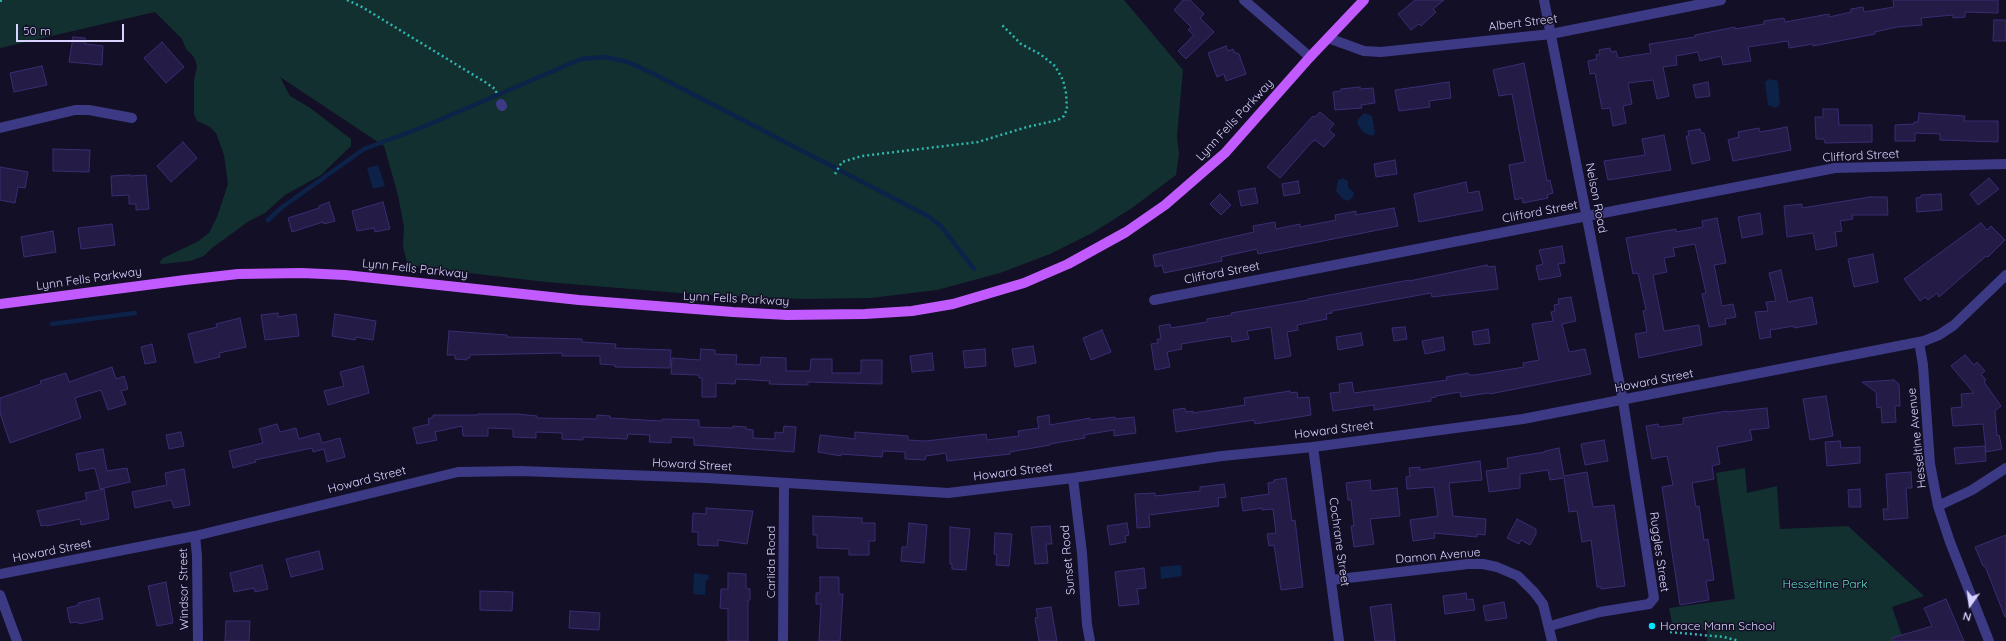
<!DOCTYPE html>
<style>
body{margin:0}
#map{position:relative;width:2006px;height:641px;overflow:hidden;background:#130f26;font-family:Quicksand,sans-serif}
canvas{display:block}
.north{position:absolute;left:1950px;top:585px;width:40px;height:40px;-webkit-text-stroke:3px #130f26;paint-order:stroke;rotate:194deg;font-size:11px;font-weight:700;line-height:16px;text-align:center;color:#d9d4ff}
.north::after{content:'';display:block;margin:auto;width:14px;height:18px;background:#d9d4ff;clip-path:polygon(50% 0,100% 100%,50% 72%,0 100%)}
.scale{position:absolute;left:16px;top:24px;width:108px;height:18px;box-sizing:border-box;border:2px solid #d9d4ff;border-top:0;padding-left:5px;font-size:12px;line-height:14px;white-space:nowrap;color:#d9d4ff;-webkit-text-stroke:3px #130f26;paint-order:stroke}
</style>
<div id="map">
<canvas width="2006" height="641"></canvas>
<div class="north">N</div>
<div class="scale">50 m</div>
</div>
<script>
const ctx = document.querySelector('canvas').getContext('2d');
ctx.lineJoin = 'round';
function fillPath(path, color) {
  ctx.fillStyle = color;
  ctx.fill(path, 'evenodd');
}
function toPath(rows) {
  const path = new Path2D();
  for (const r of rows) {
    path.moveTo(r[0], r[1]);
    for (let i = 2; i < r.length; i += 2) path.lineTo(r[i], r[i + 1]);
  }
  return path;
}
function strokePath(path, color, width, dash) {
  ctx.strokeStyle = color;
  ctx.lineWidth = width;
  ctx.lineCap = dash ? 'butt' : 'round';
  ctx.setLineDash(dash || []);
  ctx.stroke(path);
}
function label(font, color, halo, rows, align = 'center') {
  ctx.font = font + ' Quicksand,sans-serif';
  ctx.lineWidth = 3;
  ctx.setLineDash([]);
  ctx.textBaseline = 'middle';
  ctx.strokeStyle = halo;
  ctx.fillStyle = color;
  for (const [text, x, y, turn = 0] of rows) {
    ctx.save();
    ctx.translate(x, y);
    ctx.rotate((+turn || 0) * Math.PI / 180);
    ctx.textAlign = isNaN(turn) ? turn : align;
    if (halo) ctx.strokeText(text, 0, 0);
    ctx.fillText(text, 0, 0);
    ctx.restore();
  }
}
fillPath(toPath([
 [0,0,1124,0,1183,70,1177,136,1179,154,1176,175,1132,208,1094,232,1050,254,1000,273,937,290,871,298,803,299,704,295,546,282,426,268,411,265,407,262,403,247,404,227,398,195,384,146,280,77,290,96,309,107,351,139,351,146,321,175,285,195,265,213,249,221,212,248,204,256,190,261,162,264,159,263,163,258,197,242,209,233,217,217,228,184,224,155,216,133,210,127,197,121,194,114,194,80,197,66,194,57,186,49,182,39,155,12,0,48],
 [1745,468,1747,493,1777,486,1780,529,1848,526,1924,596,1892,607,1904,641,1707,641,1707,630,1685,628,1672,623,1669,608,1735,599,1716,473]
]), '#12302f');
fillPath(toPath([
 [1769,79,1778,81,1780,104,1776,108,1768,105,1765,82],
 [1364,113,1372,116,1375,132,1373,136,1364,133,1358,125,1357,120],
 [378,165,385,186,373,189,367,168],
 [1343,178,1348,181,1348,187,1354,193,1353,197,1348,201,1343,199,1336,191,1338,180],
 [1181,565,1182,576,1161,579,1160,567],
 [694,573,709,575,708,580,706,580,705,595,693,594]
]), '#0c2248');
strokePath(toPath([
 [268,220,281,208,364,149,423,127,581,59,605,57,628,62,654,74,926,215,940,225,974,269],
 [52,324,135,313]
]), '#0c2248', 4.5);
const building = toPath([
 [1183,0,1190,0,1204,14,1200,18,1214,32,1186,59,1178,51,1194,35,1188,30,1191,27,1174,10,1183,0],
 [1415,0,1444,0,1433,9,1436,12,1421,26,1419,24,1411,30,1398,14,1415,0],
 [1893,0,1998,0,1998,13,1965,12,1965,17,1953,18,1953,15,1921,18,1922,25,1897,27,1875,32,1875,34,1813,46,1813,44,1789,48,1788,41,1748,47,1751,61,1723,65,1721,56,1700,61,1698,52,1676,56,1677,65,1663,67,1669,96,1657,99,1653,80,1628,83,1632,104,1623,106,1626,123,1613,126,1610,108,1602,109,1595,73,1590,74,1588,61,1597,59,1596,55,1600,54,1599,50,1610,48,1611,52,1616,51,1618,58,1651,53,1649,44,1695,37,1695,35,1735,27,1735,29,1764,24,1764,21,1784,18,1785,22,1829,14,1829,17,1851,12,1851,9,1863,7,1864,12,1894,7,1893,0],
 [1994,20,2006,20,2006,41,1993,41,1994,20],
 [73,37,85,38,85,44,103,46,102,65,69,62,73,37],
 [162,42,184,67,166,83,144,58,162,42],
 [1226,46,1228,51,1233,49,1234,52,1239,54,1246,74,1226,81,1224,74,1217,77,1208,53,1226,46],
 [1524,63,1547,181,1550,180,1553,193,1547,195,1548,198,1523,203,1522,198,1515,200,1509,165,1525,162,1512,94,1499,96,1493,70,1524,63],
 [42,66,47,85,14,92,10,73,42,66],
 [1449,82,1451,98,1429,101,1430,107,1399,111,1395,90,1449,82],
 [1708,82,1710,96,1696,98,1693,85,1708,82],
 [1360,87,1360,89,1373,88,1375,103,1361,105,1362,108,1335,110,1333,92,1341,91,1341,89,1360,87],
 [1823,109,1838,109,1839,125,1872,125,1872,142,1825,143,1824,139,1816,139,1815,117,1823,117,1823,109],
 [1320,112,1334,124,1329,130,1335,135,1324,147,1315,140,1311,143,1280,178,1267,167,1313,116,1315,117,1320,112],
 [1919,113,1965,116,1964,121,1998,121,1998,142,1940,140,1940,134,1915,133,1915,141,1895,141,1895,125,1914,124,1914,122,1918,122,1919,113],
 [1787,127,1791,150,1733,161,1728,140,1739,137,1738,132,1759,128,1760,132,1787,127],
 [1700,129,1701,133,1704,133,1710,160,1692,164,1686,136,1689,136,1688,131,1700,129],
 [1664,135,1671,170,1608,180,1604,161,1645,155,1642,139,1664,135],
 [183,142,197,158,171,182,157,166,183,142],
 [53,149,90,150,89,172,53,171,53,149],
 [1395,160,1397,174,1376,177,1374,164,1395,160],
 [0,167,28,172,25,188,18,187,15,203,0,200,0,167],
 [130,175,130,176,146,175,149,209,136,210,136,204,129,204,129,195,112,196,111,176,130,175],
 [1989,178,1999,189,1978,205,1970,194,1989,178],
 [1298,181,1300,193,1284,196,1282,184,1298,181],
 [1466,182,1468,193,1479,191,1483,210,1419,222,1414,194,1466,182],
 [1255,188,1258,203,1241,206,1238,191,1255,188],
 [1220,194,1231,205,1221,215,1210,204,1220,194],
 [1941,194,1942,210,1917,212,1916,198,1921,197,1921,195,1941,194],
 [1870,197,1887,197,1888,215,1852,215,1853,219,1840,221,1842,231,1835,232,1837,246,1816,250,1813,233,1787,237,1784,206,1802,204,1802,208,1870,197],
 [329,202,335,221,324,224,323,222,292,232,288,218,319,208,319,206,329,202],
 [383,202,390,229,375,232,374,228,357,231,352,211,383,202],
 [1394,208,1398,226,1258,254,1257,249,1221,257,1222,261,1164,273,1162,265,1155,267,1153,255,1254,232,1253,226,1275,222,1276,229,1300,224,1300,227,1336,220,1335,215,1356,211,1356,215,1394,208],
 [1760,213,1763,234,1742,238,1738,217,1760,213],
 [1717,218,1726,263,1714,265,1716,274,1722,306,1733,304,1736,317,1725,319,1726,324,1709,327,1702,294,1706,293,1695,244,1673,248,1675,256,1664,258,1667,272,1653,275,1664,331,1699,325,1702,345,1639,358,1635,334,1647,332,1643,311,1646,310,1638,273,1633,274,1626,238,1676,229,1676,232,1703,227,1702,221,1717,218],
 [1981,223,1987,230,1991,226,2005,240,1988,257,1986,256,1939,297,1937,293,1928,300,1925,297,1920,301,1904,279,1981,223],
 [112,224,115,245,81,249,78,228,112,224],
 [53,231,56,252,24,257,21,237,53,231],
 [1562,246,1565,263,1558,264,1561,276,1539,280,1536,266,1543,264,1539,250,1562,246],
 [1873,254,1878,282,1854,287,1848,259,1873,254],
 [1487,265,1488,267,1495,266,1498,289,1432,297,1431,293,1332,311,1332,313,1326,314,1327,319,1297,325,1298,330,1287,332,1291,356,1275,359,1271,327,1247,331,1249,339,1232,342,1231,336,1181,344,1182,349,1167,352,1170,367,1155,370,1151,344,1158,343,1157,339,1161,339,1159,326,1170,324,1171,328,1207,322,1207,319,1232,315,1231,313,1308,300,1308,299,1409,280,1409,281,1487,265],
 [1781,270,1788,302,1812,297,1817,324,1794,328,1794,326,1770,330,1771,337,1760,339,1755,312,1768,311,1766,302,1776,301,1769,273,1781,270],
 [1571,297,1576,321,1562,324,1569,352,1585,349,1591,374,1490,394,1489,393,1461,397,1460,392,1436,396,1436,397,1431,398,1431,401,1374,410,1374,405,1333,411,1330,393,1340,392,1339,384,1352,382,1354,393,1447,380,1446,377,1468,373,1469,375,1475,375,1524,367,1523,363,1539,360,1532,324,1553,321,1551,312,1555,311,1554,305,1559,304,1558,299,1571,297],
 [278,313,278,317,296,314,299,336,265,340,261,315,278,313],
 [335,314,376,321,373,340,356,337,355,340,332,336,335,314],
 [240,318,246,347,219,353,220,357,195,363,188,334,217,327,216,324,240,318],
 [1405,327,1407,339,1394,341,1392,328,1405,327],
 [1488,329,1490,343,1474,345,1472,332,1488,329],
 [1102,330,1111,352,1091,360,1083,338,1102,330],
 [449,331,507,335,507,337,582,339,582,342,616,344,615,348,671,350,670,368,615,367,615,365,600,364,600,356,562,356,562,353,470,355,470,358,467,358,467,360,455,359,455,355,447,355,449,331],
 [1361,333,1363,345,1338,350,1336,337,1361,333],
 [1443,337,1445,350,1425,354,1422,341,1443,337],
 [152,344,156,362,145,364,141,347,152,344],
 [1033,346,1036,363,1015,367,1012,349,1033,346],
 [701,349,715,350,715,354,737,355,736,364,760,365,761,357,786,358,786,371,810,371,811,359,832,359,832,373,861,373,861,360,882,360,882,384,808,382,808,385,769,384,770,381,736,379,735,384,716,383,716,397,702,397,702,378,699,378,699,375,671,374,672,358,700,360,701,349],
 [985,349,986,366,965,368,963,351,985,349],
 [932,353,934,370,912,372,910,356,932,353],
 [1965,355,1974,365,1977,362,1985,371,1981,374,1986,380,1984,382,2001,406,1995,411,1997,436,1999,435,2002,449,1986,452,1983,424,1953,426,1951,408,1962,407,1961,394,1974,393,1951,366,1965,355],
 [363,366,369,393,328,405,324,391,344,386,340,372,363,366],
 [112,367,116,379,124,376,128,389,121,391,126,404,108,410,101,390,75,398,81,418,10,443,0,413,0,398,41,384,40,381,66,373,69,382,112,367],
 [1894,380,1899,384,1900,406,1895,406,1896,422,1882,423,1881,407,1877,408,1876,392,1862,382,1894,380],
 [1290,391,1290,393,1297,392,1298,398,1309,397,1311,415,1255,424,1254,420,1176,432,1173,410,1185,408,1186,412,1193,411,1193,413,1245,405,1244,398,1290,391],
 [1826,396,1833,436,1810,440,1803,399,1826,396],
 [1767,408,1769,428,1750,430,1752,440,1717,447,1720,464,1712,466,1714,479,1692,483,1696,507,1699,506,1704,540,1708,539,1714,580,1706,581,1709,600,1680,605,1662,487,1673,485,1667,456,1652,459,1646,426,1658,424,1659,427,1683,424,1683,418,1727,411,1727,412,1767,408],
 [478,414,518,414,537,416,537,418,597,419,597,415,610,416,610,418,662,421,662,419,699,420,699,427,733,428,733,426,746,427,746,429,753,430,753,438,775,439,775,432,783,433,784,426,796,427,794,452,694,445,694,438,671,437,671,443,649,442,650,435,628,434,627,439,583,437,583,440,562,439,562,433,536,432,536,438,513,437,513,429,488,428,488,436,463,436,462,426,435,432,437,440,417,444,413,428,429,424,428,419,433,417,433,415,478,415,478,414],
 [1049,415,1050,425,1090,418,1090,420,1115,417,1115,419,1134,417,1136,433,1114,436,1114,430,1084,435,1085,438,1050,444,1050,445,1010,452,1010,454,947,461,946,453,926,456,925,460,905,459,905,452,883,451,882,457,841,454,841,456,818,452,820,435,855,439,855,432,908,436,908,440,926,441,986,434,987,440,1019,436,1018,431,1039,428,1037,417,1049,415],
 [277,424,280,432,296,428,299,439,319,433,322,443,340,438,345,457,327,462,324,449,313,452,312,448,255,460,256,462,233,468,229,451,263,443,259,429,277,424],
 [181,432,184,446,169,449,166,435,181,432],
 [1604,440,1608,461,1585,465,1581,444,1604,440],
 [1840,441,1841,448,1860,447,1860,463,1827,466,1825,442,1840,441],
 [1985,446,1986,461,1956,464,1954,448,1985,446],
 [1559,448,1564,476,1587,472,1593,507,1614,505,1625,586,1601,589,1601,587,1597,587,1591,540,1582,542,1577,511,1569,512,1564,478,1550,480,1548,470,1520,474,1520,488,1489,492,1486,471,1508,468,1507,458,1545,452,1545,451,1559,448],
 [103,449,107,471,127,468,130,482,100,489,95,468,79,471,76,454,103,449],
 [1480,461,1482,480,1449,483,1453,516,1486,519,1485,535,1477,534,1477,537,1434,533,1435,538,1413,541,1410,520,1438,516,1434,487,1407,489,1406,477,1410,476,1409,468,1420,467,1420,470,1480,461],
 [184,469,190,505,174,508,171,500,135,508,132,492,167,485,165,473,184,469],
 [1911,472,1912,488,1906,488,1908,518,1884,520,1883,509,1888,509,1886,474,1911,472],
 [1286,478,1292,521,1295,520,1303,587,1281,590,1274,545,1269,546,1267,534,1276,533,1273,509,1262,510,1262,508,1243,511,1241,498,1269,494,1268,483,1274,482,1274,480,1286,478],
 [1370,480,1371,491,1397,488,1400,516,1370,519,1374,544,1354,547,1351,526,1354,526,1351,500,1348,500,1346,483,1370,480],
 [1224,484,1226,497,1218,498,1219,506,1149,515,1150,527,1137,528,1135,494,1155,493,1155,496,1200,491,1200,487,1224,484],
 [104,489,109,519,81,525,80,519,47,526,46,525,41,526,37,511,87,500,85,493,104,489],
 [1860,489,1861,507,1849,507,1848,490,1860,489],
 [706,508,753,511,747,544,718,540,718,546,698,545,698,532,692,532,693,513,706,514,706,508],
 [813,516,862,518,862,523,875,523,875,541,869,541,869,555,849,555,849,549,817,548,817,535,813,535,813,516],
 [1517,519,1536,529,1536,534,1530,545,1521,540,1519,544,1507,538,1517,519],
 [909,523,927,525,924,563,901,561,902,547,907,547,909,523],
 [1127,523,1129,535,1125,536,1126,542,1110,545,1107,526,1127,523],
 [1050,526,1052,544,1046,544,1048,563,1035,564,1031,527,1050,526],
 [950,527,970,529,966,570,952,569,952,564,950,564,950,527],
 [995,533,1012,534,1009,566,996,565,997,555,994,554,995,533],
 [2006,535,2006,617,2005,617,1985,566,1983,566,1975,547,2006,535],
 [319,551,323,569,291,577,286,559,319,551],
 [262,565,268,589,255,592,254,588,234,592,230,573,262,565],
 [1144,568,1146,588,1137,589,1139,604,1119,606,1115,572,1144,568],
 [728,573,746,574,746,588,750,589,750,600,748,600,748,641,728,641,728,609,720,608,721,589,728,589,728,573],
 [820,577,839,577,839,594,843,594,840,641,819,641,821,604,816,604,816,593,820,593,820,577],
 [166,582,173,623,157,626,148,586,166,582],
 [480,591,513,592,512,611,480,610,480,591],
 [1466,593,1467,600,1473,599,1475,610,1445,614,1443,596,1466,593],
 [99,598,103,619,79,624,78,622,70,623,67,608,79,605,78,603,99,598],
 [1946,599,1964,641,1892,641,1892,638,1932,626,1924,608,1946,599],
 [1504,602,1507,618,1486,621,1483,606,1504,602],
 [1391,604,1395,641,1375,641,1370,607,1391,604],
 [1051,607,1057,641,1039,641,1035,618,1038,617,1036,609,1051,607],
 [570,611,600,613,599,630,569,628,570,611],
 [226,621,250,621,249,641,225,641,226,621]
]);
fillPath(building, '#241b47');
strokePath(building, '#3b2d73', 1);
strokePath(toPath([
 [347,0,362,7,485,82,495,89,497,94],
 [0,1,3,0],
 [835,174,842,162,862,156,978,142,1027,127,1058,120,1064,116,1067,109,1066,93,1063,80,1055,66,1040,54,1021,44,1002,25],
 [1670,632,1724,637,1739,641]
]), '#2fb8b0', 2.5, [2, 3]);
strokePath(toPath([
 [1244,0,1310,57],
 [1544,0,1623,401,1654,598,1649,604,1600,612,1550,626],
 [1328,38,1364,51,1381,52,1551,34,1721,0],
 [501,104,502,106],
 [0,128,75,110,89,110,132,118],
 [1154,300,1835,168,2006,164],
 [1919,342,1923,365,1930,464,1938,506,1950,542,1989,641],
 [1313,447,1339,641],
 [1073,478,1082,553,1087,625,1090,641],
 [1938,506,1972,490,2006,468],
 [195,536,197,556,198,641],
 [0,574,195,536,458,472,521,471,707,478,948,493,1073,478,1222,456,1313,447,1523,419,1924,341,1939,335,1954,325,2006,275],
 [1331,580,1468,564,1483,564,1497,567,1518,576,1534,592,1543,604,1552,641],
 [0,595,17,641],
 [783,641,784,483]
]), '#3d3a85', 10);
strokePath(toPath([
 [0,304,185,280,238,274,302,273,345,275,579,300,733,312,787,315,865,314,912,311,953,304,1024,283,1068,264,1126,232,1165,205,1225,153,1310,57,1364,0]
]), '#c25bff', 10);
for (const [x, y, r, color] of [
 [1652,626,4,"#00e5ff"]
]) {
  const dot = new Path2D();
  dot.arc(x, y, r, 0, 2 * Math.PI);
  ctx.fillStyle = color;
  ctx.fill(dot);
  strokePath(dot, '#130f26', 1.5);
}
label('12px', '#d9d4ff', '#130f26', [
 ["Albert Street",1523,23,-7],
 ["Lynn Fells Parkway",1235,120,-47],
 ["Clifford Street",1861,156,-3],
 ["Nelson Road",1596,198,79],
 ["Clifford Street",1540,212,-11],
 ["Lynn Fells Parkway",415,269,6],
 ["Clifford Street",1222,273,-11],
 ["Lynn Fells Parkway",89,279,-8],
 ["Lynn Fells Parkway",736,299,3],
 ["Howard Street",1654,381,-11],
 ["Howard Street",1334,430,-7],
 ["Hesseltine Avenue",1917,438,-96],
 ["Howard Street",692,465,3],
 ["Howard Street",1013,472,-7],
 ["Howard Street",367,480,-14],
 ["Cochrane Street",1339,542,82],
 ["Howard Street",52,551,-11],
 ["Ruggles Street",1659,552,82],
 ["Damon Avenue",1438,556,-5],
 ["Sunset Road",1068,560,-95],
 ["Carlida Road",771,562,-90],
 ["Windsor Street",184,589,-91]
]);
label('12px', '#5fe0c0', '#130f26', [
 ["Hesseltine Park",1825,584]
]);
label('12px', '#d9d4ff', '#130f26', [
 ["Horace Mann School",1660,626]
], 'left');
</script>
